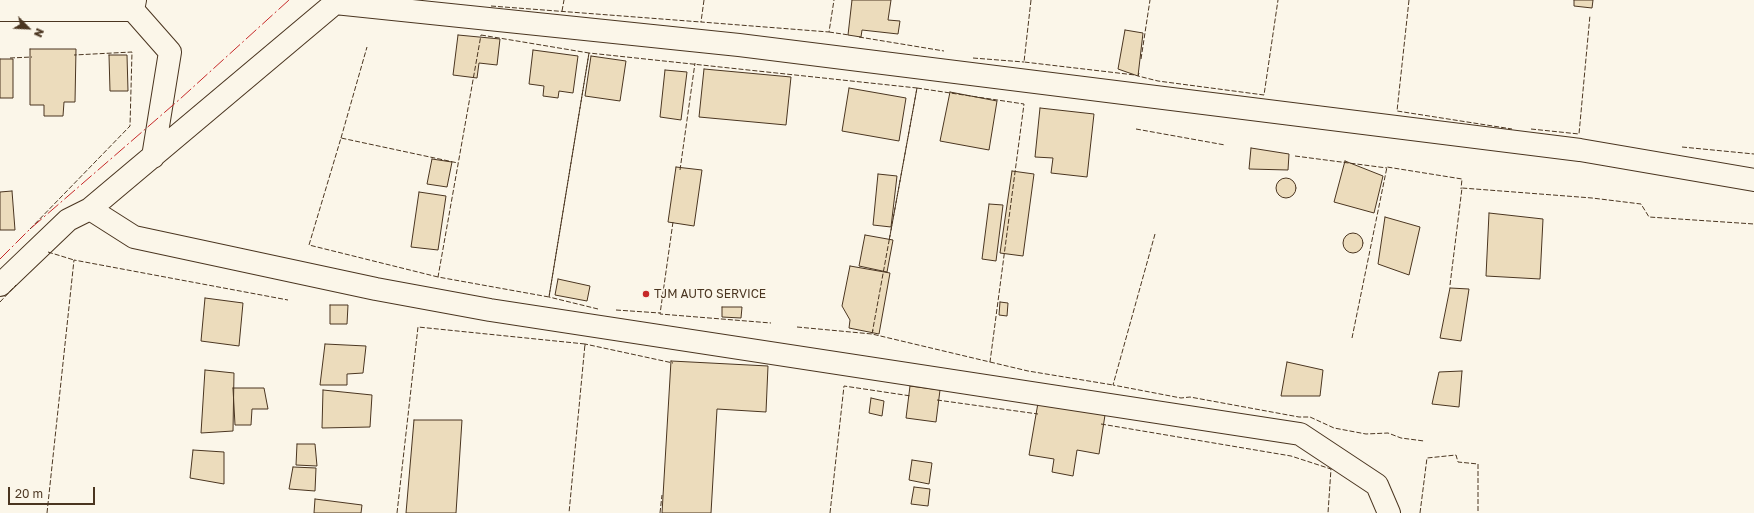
<!DOCTYPE html>
<style>
body{margin:0}
#map{position:relative;width:1754px;height:513px;overflow:hidden;background:#fbf6e9;font-family:"Golos Text",sans-serif}
canvas{display:block}
.north{position:absolute;left:8px;top:8px;width:40px;height:40px;-webkit-text-stroke:3px #fbf6e9;paint-order:stroke;rotate:114deg;font-size:11px;font-weight:700;line-height:16px;text-align:center;color:#4a3520}
.north::after{content:'';display:block;margin:auto;width:14px;height:18px;background:#4a3520;clip-path:polygon(50% 0,100% 100%,50% 72%,0 100%)}
.scale{position:absolute;left:8px;top:487px;width:87px;height:18px;box-sizing:border-box;border:2px solid #4a3520;border-top:0;padding-left:5px;font-size:12px;line-height:14px;white-space:nowrap;color:#4a3520;-webkit-text-stroke:3px #fbf6e9;paint-order:stroke}
</style>
<div id="map">
<canvas width="1754" height="513"></canvas>
<div class="north">N</div>
<div class="scale">20 m</div>
</div>
<script>
const ctx = document.querySelector('canvas').getContext('2d');
ctx.lineJoin = 'round';
function fillPath(path, color) {
  ctx.fillStyle = color;
  ctx.fill(path, 'evenodd');
}
function toPath(rows) {
  const path = new Path2D();
  for (const r of rows) {
    if (r.length === 3) {
      path.moveTo(r[0] + r[2], r[1]);
      path.arc(r[0], r[1], r[2], 0, 2 * Math.PI);
      continue;
    }
    path.moveTo(r[0], r[1]);
    for (let i = 2; i < r.length; i += 2) path.lineTo(r[i], r[i + 1]);
  }
  return path;
}
function strokePath(path, color, width, dash) {
  ctx.strokeStyle = color;
  ctx.lineWidth = width;
  ctx.lineCap = dash ? 'butt' : 'round';
  ctx.setLineDash(dash || []);
  ctx.stroke(path);
}
function label(font, color, halo, rows, align = 'center') {
  ctx.font = font + ' "Golos Text",sans-serif';
  ctx.lineWidth = 3;
  ctx.setLineDash([]);
  ctx.textBaseline = 'middle';
  ctx.strokeStyle = halo;
  ctx.fillStyle = color;
  for (const [text, x, y, turn = 0] of rows) {
    ctx.save();
    ctx.translate(x, y);
    ctx.rotate((+turn || 0) * Math.PI / 180);
    ctx.textAlign = isNaN(turn) ? turn : align;
    if (halo) ctx.strokeText(text, 0, 0);
    ctx.fillText(text, 0, 0);
    ctx.restore();
  }
}
const building = toPath([
 [852,0,891,0,888,20,900,21,898,34,862,30,861,37,848,35,852,0],
 [1574,0,1593,0,1592,8,1574,6,1574,0],
 [1125,30,1143,33,1138,76,1118,69,1125,30],
 [458,35,500,39,497,65,479,63,477,78,453,75,458,35],
 [30,49,76,49,75,102,64,102,63,116,44,116,44,105,30,105,30,49],
 [533,50,578,56,573,93,559,91,558,98,543,96,544,86,529,84,533,50],
 [109,55,127,55,128,91,110,91,109,55],
 [591,56,626,61,620,101,585,96,591,56],
 [0,59,13,59,13,98,0,98,0,59],
 [704,69,791,77,786,125,699,117,704,69],
 [665,70,687,72,681,120,660,117,665,70],
 [849,88,906,98,899,141,842,131,849,88],
 [950,92,997,101,989,150,940,141,950,92],
 [1040,108,1094,114,1087,177,1051,173,1053,158,1035,157,1040,108],
 [1251,148,1289,154,1288,170,1249,169,1251,148],
 [432,159,452,162,447,187,427,184,432,159],
 [1345,161,1383,176,1374,213,1334,202,1345,161],
 [676,167,702,170,694,226,668,222,676,167],
 [1012,171,1034,174,1023,256,1000,253,1012,171],
 [878,174,897,176,891,227,873,225,878,174],
 [1286,188,10],
 [12,191,15,230,0,230,0,192,12,191],
 [419,192,446,196,438,250,411,247,419,192],
 [989,204,1003,205,996,261,982,259,989,204],
 [1489,213,1543,219,1540,279,1486,276,1489,213],
 [1385,217,1420,227,1409,275,1378,264,1385,217],
 [1353,243,10],
 [865,235,893,240,887,272,859,266,865,235],
 [850,266,890,273,879,334,849,328,850,320,842,306,850,266],
 [558,279,590,286,587,301,555,295,558,279],
 [1450,288,1469,289,1461,341,1440,338,1450,288],
 [205,298,243,303,239,346,201,341,205,298],
 [1000,302,1008,303,1007,316,999,315,1000,302],
 [330,305,348,305,347,324,330,324,330,305],
 [722,307,742,307,741,318,722,317,722,307],
 [325,344,366,346,363,373,347,374,347,385,320,385,325,344],
 [671,361,768,366,766,412,717,409,711,513,662,513,671,361],
 [1287,362,1323,370,1320,396,1281,396,1287,362],
 [205,370,234,373,233,431,201,433,205,370],
 [1462,371,1459,407,1432,404,1439,372,1462,371],
 [910,386,940,390,936,422,906,418,910,386],
 [233,388,264,388,268,409,252,409,251,425,235,425,233,388],
 [323,390,372,395,370,427,322,428,323,390],
 [871,398,884,401,882,416,869,413,871,398],
 [1038,403,1105,415,1099,454,1077,450,1073,476,1052,472,1054,459,1029,455,1038,403],
 [414,420,462,420,456,513,406,513,414,420],
 [297,444,315,444,317,466,296,465,297,444],
 [193,450,224,452,224,484,190,478,193,450],
 [912,460,932,463,929,484,909,480,912,460],
 [293,467,316,468,315,491,289,489,293,467],
 [914,487,930,489,928,506,911,504,914,487],
 [315,499,362,505,361,513,314,513,315,499]
]);
fillPath(building, '#ecdcbc');
strokePath(building, '#4a3520', 1);
const street = toPath([
 [135,0,133,10,170,52,153,157],
 [338,0,335,3,739,45,1580,150,1754,180],
 [335,3,90,209,134,237,376,289,490,310,1300,434,1377,485,1389,513],
 [0,10,133,10],
 [0,285,68,220,90,209]
]);
strokePath(street, '#4a3520', 24);
strokePath(street, '#fbf6e9', 22);
strokePath(toPath([
 [704,0,701,22,829,32,834,0],
 [1031,0,1024,62,1135,75],
 [1409,0,1397,111,1512,129],
 [491,6,701,22],
 [562,11,564,0],
 [829,32,849,35],
 [481,35,589,53,549,297,438,277,481,35],
 [859,37,944,51],
 [10,58,32,57],
 [973,58,1024,62],
 [1141,59,1150,0],
 [1139,73,1138,76,1158,81,1264,95,1278,0],
 [917,88,1024,104,990,362,872,334,917,88],
 [1136,129,1225,145],
 [1531,129,1579,134,1590,15],
 [341,138,367,47],
 [1682,147,1754,154],
 [1295,156,1387,168],
 [680,170,695,63],
 [673,222,660,314,771,323],
 [30,229,130,126,132,52,74,55],
 [1155,234,1113,385,1181,398,1190,397,1299,417,1310,417,1334,428,1366,434,1388,433,1401,438,1424,441],
 [48,252,74,260],
 [438,277,309,245,341,138,458,163],
 [1450,285,1462,188,1592,198,1641,204,1649,217,1754,224],
 [0,302,16,285],
 [598,309,549,297,589,53,917,88,889,241],
 [616,310,660,313],
 [797,327,872,334,873,330],
 [1352,338,1387,167,1462,179,1461,189],
 [585,346,585,344,673,363],
 [990,362,1028,371,1113,385],
 [937,400,1038,414],
 [1101,424,1291,456,1331,469,1328,513],
 [47,513,74,260,288,300],
 [397,513,418,327,585,344,569,513],
 [660,513,662,495],
 [830,513,844,386,911,396],
 [1420,513,1427,458,1456,455,1458,462,1478,464,1478,513]
]), '#4a3520', 1, [5, 2]);
strokePath(toPath([
 [0,259,30,229,180,99,289,0]
]), '#c62828', 1, [14, 3, 2, 3]);
for (const [x, y, r, color] of [
 [646,294,4,"#c62828"]
]) {
  const dot = new Path2D();
  dot.arc(x, y, r, 0, 2 * Math.PI);
  ctx.fillStyle = color;
  ctx.fill(dot);
  strokePath(dot, '#fbf6e9', 1.5);
}
label('12px', '#4a3520', '#fbf6e9', [
 ["TJM AUTO SERVICE",654,294]
], 'left');
</script>
